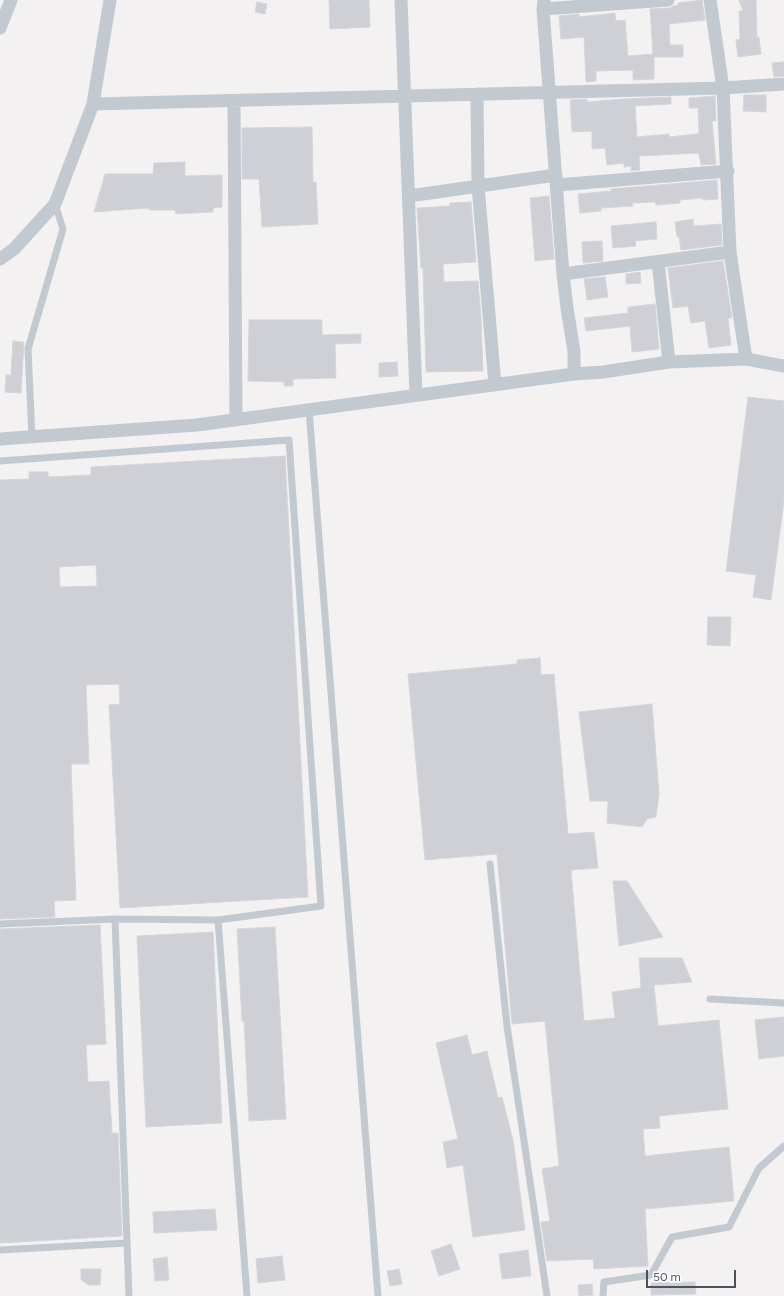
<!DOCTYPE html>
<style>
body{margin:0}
#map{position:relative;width:784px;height:1296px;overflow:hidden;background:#f3f1f1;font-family:Figtree,sans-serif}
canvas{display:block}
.scale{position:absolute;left:646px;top:1270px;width:90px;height:18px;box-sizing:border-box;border:2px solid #4a525c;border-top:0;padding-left:5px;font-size:12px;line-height:14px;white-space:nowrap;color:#4a525c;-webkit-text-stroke:3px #fff;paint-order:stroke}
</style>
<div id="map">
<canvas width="784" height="1296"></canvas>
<div class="scale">50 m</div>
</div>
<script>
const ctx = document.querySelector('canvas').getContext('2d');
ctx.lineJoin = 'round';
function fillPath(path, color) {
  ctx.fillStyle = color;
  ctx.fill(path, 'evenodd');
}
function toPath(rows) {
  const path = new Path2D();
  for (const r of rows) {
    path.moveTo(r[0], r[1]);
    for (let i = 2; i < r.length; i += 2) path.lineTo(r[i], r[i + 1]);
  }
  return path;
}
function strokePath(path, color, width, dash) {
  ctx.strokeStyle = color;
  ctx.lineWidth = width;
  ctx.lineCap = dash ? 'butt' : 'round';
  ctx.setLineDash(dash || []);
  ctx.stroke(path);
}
const building = toPath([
 [329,0,369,0,370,27,330,29,329,0],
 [702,0,705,20,669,24,670,45,683,45,683,57,654,57,654,79,633,80,633,70,596,71,596,81,586,82,584,37,561,39,559,16,579,14,579,17,615,13,616,21,625,20,628,56,653,54,650,9,670,8,673,6,678,5,678,3,702,0],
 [739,0,756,0,757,38,759,37,761,54,738,57,736,40,740,39,739,11,743,11,739,0],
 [257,2,267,4,265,14,255,12,257,2],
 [784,62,784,76,774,77,772,63,784,62],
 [744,95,766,95,766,112,743,111,744,95],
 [715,96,716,121,712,121,716,164,701,165,699,153,639,156,640,170,631,171,631,166,624,167,624,163,607,165,605,148,592,149,592,131,572,132,570,100,587,99,587,102,623,99,671,97,671,104,635,106,637,137,669,134,669,137,697,134,699,133,698,108,689,108,689,98,715,96],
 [312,127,313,182,316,182,318,224,262,227,259,179,242,179,242,128,312,127],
 [185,162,185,176,222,175,222,207,213,208,213,212,176,214,175,210,149,210,149,208,94,212,105,174,153,174,154,163,185,162],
 [717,180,718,199,703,200,703,198,680,200,680,203,656,205,655,202,632,203,633,206,601,208,601,211,580,213,578,194,611,191,611,189,717,180],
 [549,196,554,259,535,261,530,198,549,196],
 [471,202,476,262,443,264,444,282,478,281,481,318,483,371,426,372,423,268,421,268,417,208,450,206,450,203,471,202],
 [693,219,694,226,721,224,722,245,681,250,679,237,677,237,675,222,693,219],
 [656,222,657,239,635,241,636,246,613,248,611,226,656,222],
 [602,241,603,261,583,263,582,242,602,241],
 [723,261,732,318,728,318,731,345,709,348,705,321,691,323,688,306,673,308,668,268,723,261],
 [640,272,641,283,626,284,626,274,640,272],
 [605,277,608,297,587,300,584,279,605,277],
 [655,304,659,349,632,352,630,326,586,331,584,318,628,313,628,307,655,304],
 [249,320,322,320,322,335,361,334,361,343,335,344,336,378,293,379,293,386,284,386,284,382,248,381,249,320],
 [13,341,24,342,21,393,5,392,6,375,11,375,13,341],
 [397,362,398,376,379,377,379,363,397,362],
 [748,397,784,401,784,501,771,600,753,597,756,575,726,571,748,397],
 [285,456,308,897,120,908,109,705,120,704,119,684,86,685,89,764,71,764,76,900,54,901,55,917,0,919,0,480,29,479,29,472,48,472,48,477,91,475,91,467,285,456],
 [96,565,97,586,60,587,59,567,96,565],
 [708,617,731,617,730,646,707,645,708,617],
 [540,658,541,675,554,674,568,834,594,832,598,868,571,870,584,1021,615,1018,612,992,641,988,639,958,682,958,692,982,654,985,658,1026,719,1020,728,1109,659,1116,660,1128,643,1129,645,1156,729,1147,734,1201,645,1209,648,1266,594,1269,593,1259,547,1261,541,1222,550,1221,542,1169,559,1166,545,1021,512,1024,497,854,425,860,408,674,517,664,517,660,540,658],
 [652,704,659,794,656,817,647,819,642,827,607,823,608,801,590,801,579,712,652,704],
 [613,881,627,881,663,937,619,946,613,881],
 [100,925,106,1044,86,1045,88,1082,109,1081,112,1133,118,1133,122,1236,0,1243,0,929,100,925],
 [275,927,286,1119,249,1121,244,1021,242,1021,237,929,275,927],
 [213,932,222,1123,146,1127,137,936,213,932],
 [784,1017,784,1056,759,1059,755,1020,784,1017],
 [467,1035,472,1055,487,1051,498,1098,502,1097,513,1140,525,1230,473,1237,463,1165,447,1168,443,1142,458,1139,436,1043,467,1035],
 [215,1209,217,1230,154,1233,153,1212,215,1209],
 [451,1244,460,1269,439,1276,431,1251,451,1244],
 [528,1250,531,1276,502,1279,499,1254,528,1250],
 [282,1256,285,1280,258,1283,256,1259,282,1256],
 [167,1257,169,1280,155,1281,153,1259,167,1257],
 [81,1269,101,1269,100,1285,89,1285,81,1280,81,1269],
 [399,1269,402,1284,390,1286,387,1271,399,1269],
 [695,1282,696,1294,651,1295,651,1283,695,1282],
 [592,1284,593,1295,579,1296,578,1285,592,1284]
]);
fillPath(building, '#ced0d5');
strokePath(building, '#d5d6db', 1);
strokePath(toPath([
 [309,410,378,1296],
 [32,437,28,349,63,229,55,204],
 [0,461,289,440,321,906,218,920,115,919,0,924],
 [490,864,507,1026,547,1296],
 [115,919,129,1296],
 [218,920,247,1296],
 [710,999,784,1003],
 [0,1250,127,1243],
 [603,1296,604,1282,651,1275,672,1237,729,1227,759,1168,784,1146]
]), '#c3c9d1', 7);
strokePath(toPath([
 [401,0,416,395],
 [544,0,543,9,563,274,567,308,574,351,574,374],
 [710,0,723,88,730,252,746,359],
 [543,9,668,0],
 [0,28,11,0],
 [477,94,478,186,495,385],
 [234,101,236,420],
 [93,104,723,88,784,84],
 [557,185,728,171],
 [409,196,556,175],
 [0,259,14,249,55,204,93,104,110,0],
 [658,262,669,362],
 [563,274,730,252],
 [0,439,197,425,574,374,603,372,669,362,746,359,784,366]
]), '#c3c9d1', 13);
</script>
